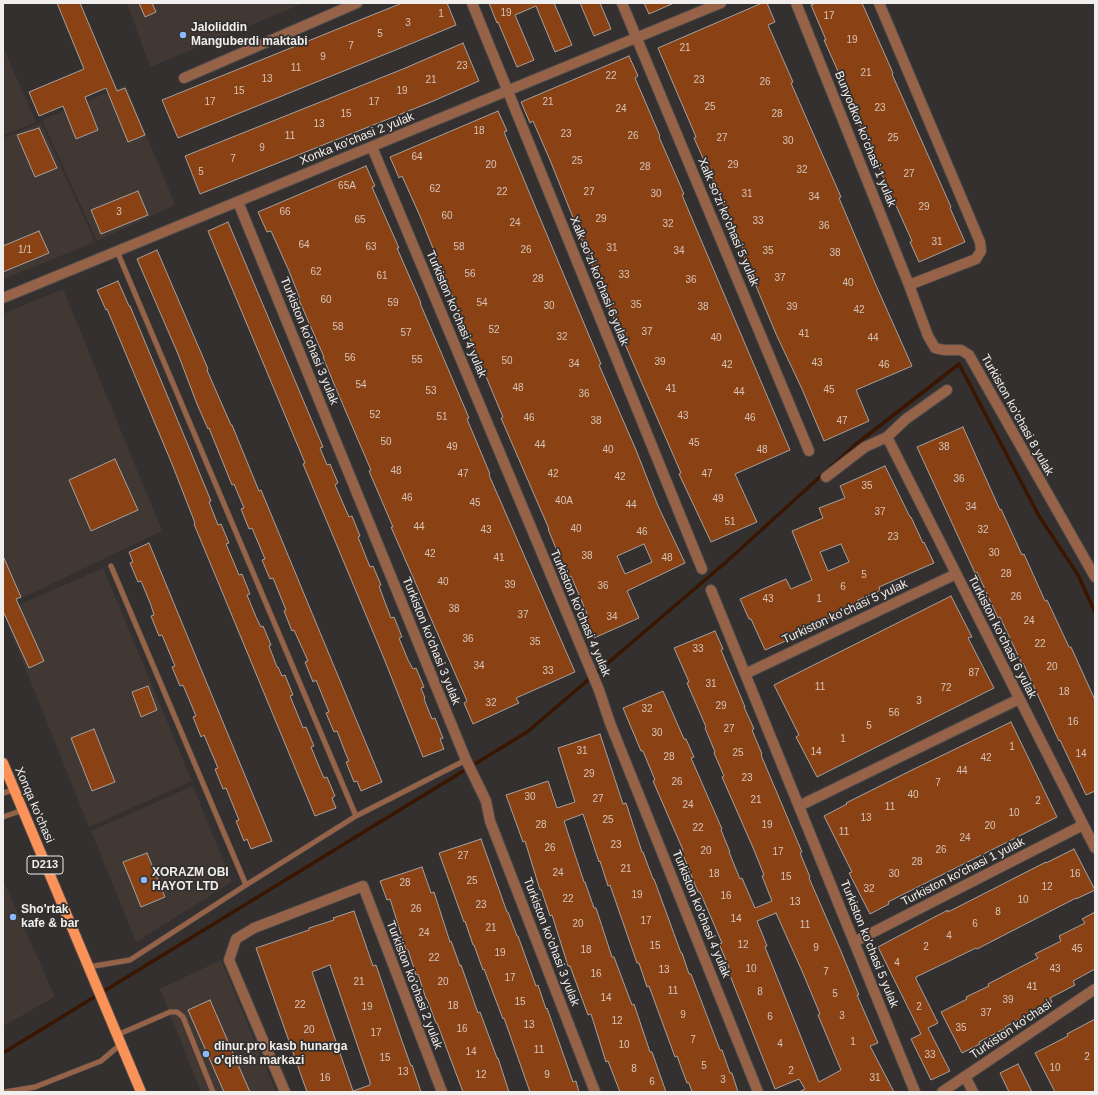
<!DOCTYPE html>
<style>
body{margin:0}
#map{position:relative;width:1098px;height:1095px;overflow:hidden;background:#33302f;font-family:Arial,sans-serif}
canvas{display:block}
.frame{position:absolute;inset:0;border:4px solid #f1efee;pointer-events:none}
</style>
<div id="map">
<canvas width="1098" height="1095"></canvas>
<div class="frame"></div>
</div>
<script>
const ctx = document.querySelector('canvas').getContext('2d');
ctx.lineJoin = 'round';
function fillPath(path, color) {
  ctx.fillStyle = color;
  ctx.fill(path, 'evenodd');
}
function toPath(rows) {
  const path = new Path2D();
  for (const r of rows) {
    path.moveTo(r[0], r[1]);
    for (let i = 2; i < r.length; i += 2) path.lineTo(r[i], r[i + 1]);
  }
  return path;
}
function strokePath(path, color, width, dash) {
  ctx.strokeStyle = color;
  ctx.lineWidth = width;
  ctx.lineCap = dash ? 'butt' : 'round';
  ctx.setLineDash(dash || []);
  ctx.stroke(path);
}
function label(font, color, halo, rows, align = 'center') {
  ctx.font = font + ' Arial,sans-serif';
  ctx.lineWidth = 3.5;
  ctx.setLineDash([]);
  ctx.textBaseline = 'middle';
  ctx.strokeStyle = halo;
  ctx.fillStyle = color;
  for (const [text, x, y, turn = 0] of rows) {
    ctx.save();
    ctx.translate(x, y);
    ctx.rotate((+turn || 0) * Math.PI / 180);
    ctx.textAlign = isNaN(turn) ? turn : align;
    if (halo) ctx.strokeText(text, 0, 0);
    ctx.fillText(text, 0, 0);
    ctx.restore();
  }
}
fillPath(toPath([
 [127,3,304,3,150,67],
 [3,47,36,122,3,136],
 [126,85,175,205,97,241,42,120],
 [41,123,95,242,3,279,3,138],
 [63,289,162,531,3,607,3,314],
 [103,568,192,781,89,827,3,612],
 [193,786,232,882,136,942,91,831],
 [3,880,55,997,3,1026],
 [221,960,276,1092,201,1092,160,989]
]), '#413834');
strokePath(toPath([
 [3,1053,527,732,725,563,855,445,959,364,1039,516,1078,575,1095,612]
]), '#3a1500', 3.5);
const building = toPath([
 [57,3,80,3,117,91,125,88,145,135,128,142,106,88,85,97,98,130,76,139,63,106,39,116,29,92,84,69,57,3],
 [139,3,152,3,156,12,145,17,139,3],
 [402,3,447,3,456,25,408,45,178,138,162,100,402,3],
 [489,3,554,3,572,45,555,52,536,6,515,15,534,60,517,67,498,22,497,23,489,3],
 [580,3,600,3,611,29,594,36,580,3],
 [644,3,674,3,649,14,644,3],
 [762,3,767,3,775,22,768,25,793,82,791,83,841,197,839,198,875,283,912,366,856,390,869,421,824,441,802,389,776,334,741,250,743,249,706,165,694,138,696,137,658,48,762,3],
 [816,3,862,3,893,73,892,74,951,207,950,208,965,242,919,262,910,242,912,241,852,108,854,107,824,40,826,40,811,5,816,3],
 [463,43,479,81,431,102,200,194,185,156,403,69,463,43],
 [629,56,638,76,635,78,660,136,659,137,684,194,682,195,790,450,735,474,757,522,711,542,679,474,681,473,608,305,550,160,533,121,530,123,521,102,629,56],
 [498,111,507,131,504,132,601,364,599,365,636,450,658,506,685,563,627,591,639,618,594,638,584,617,588,616,571,576,568,577,559,556,548,529,549,529,501,418,503,417,455,303,420,216,402,176,399,178,390,157,498,111],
 [644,544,652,562,625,574,617,556,644,544],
 [39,128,57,168,35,177,17,135,39,128],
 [366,166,375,186,372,187,399,248,397,248,421,303,420,303,469,418,467,419,490,474,489,475,575,672,516,698,519,703,473,724,464,703,467,701,391,527,393,527,369,471,371,470,334,384,323,357,324,357,299,300,300,299,289,271,271,231,267,232,258,212,366,166],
 [138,191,148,215,101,234,91,210,138,191],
 [228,222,323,447,320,448,327,465,330,464,338,483,335,485,345,508,349,517,352,516,360,536,358,537,370,567,373,566,381,585,379,586,386,605,391,618,394,617,402,637,399,638,408,660,413,669,416,668,424,687,421,688,425,698,424,699,432,719,435,718,443,738,440,739,444,749,423,757,383,656,303,464,305,463,208,231,228,222],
 [39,231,49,253,3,272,3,246,39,231],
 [157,250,208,369,207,370,220,400,231,425,232,425,259,491,261,490,382,782,361,791,357,781,354,782,346,762,349,761,345,752,337,731,334,732,326,713,329,712,316,680,313,682,305,662,308,661,294,630,292,631,284,611,286,610,273,578,270,579,262,560,265,559,252,528,249,529,241,509,244,508,234,484,232,485,209,428,208,429,197,404,178,354,137,259,157,250],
 [118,281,129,306,130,306,190,450,211,501,209,502,218,525,221,524,229,543,226,544,239,575,242,574,250,594,247,595,256,617,261,627,263,626,271,645,269,646,277,667,278,667,282,676,285,675,293,695,290,696,299,718,303,728,306,727,314,746,311,747,320,769,324,778,327,777,335,796,332,798,336,808,315,816,194,524,195,523,172,464,107,309,106,310,97,290,118,281],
 [963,427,1000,510,1001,509,1022,555,1024,554,1045,601,1047,600,1069,647,1071,647,1095,700,1095,791,1086,795,1060,740,1059,741,1023,663,1022,664,1000,617,998,618,977,572,975,573,917,447,963,427],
 [115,459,138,510,91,531,69,480,115,459],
 [885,466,910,517,911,517,923,543,924,542,934,563,879,587,880,591,858,600,859,603,835,613,836,615,809,626,811,630,765,650,751,619,749,619,740,599,786,579,791,589,812,580,792,531,823,518,819,508,845,498,840,486,885,466],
 [841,544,849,562,828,571,820,552,841,544],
 [149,543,272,841,251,849,247,839,244,841,236,821,239,820,230,798,226,788,223,789,215,769,218,768,204,735,201,737,193,717,196,716,183,685,180,686,172,667,175,666,162,635,159,636,151,616,154,615,151,605,141,581,138,582,130,563,133,562,129,552,149,543],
 [3,556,21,597,16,599,44,661,29,668,3,611,3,556],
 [951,596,972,637,968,638,994,688,817,777,796,737,799,735,774,685,951,596],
 [715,631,723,649,721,650,745,707,744,707,754,729,752,730,762,754,761,755,802,852,800,853,810,877,809,878,840,949,859,995,857,995,878,1043,870,1046,894,1092,799,1092,805,1089,799,1079,775,1089,727,968,729,967,719,944,722,943,700,892,698,892,681,850,683,850,653,781,655,780,643,751,641,751,623,708,663,691,684,739,686,739,694,757,691,758,722,829,721,830,730,852,729,852,740,879,742,878,755,908,772,901,762,876,764,875,754,850,722,777,724,776,714,753,715,752,705,728,706,727,687,683,689,682,674,648,715,631],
 [776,913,802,971,820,1014,818,1015,841,1070,819,1082,765,947,767,946,757,921,776,913],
 [148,686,157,710,141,717,132,692,148,686],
 [1011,722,1057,817,888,902,889,904,870,914,849,873,852,872,824,816,847,804,846,803,912,770,1011,722],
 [94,729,115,782,92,791,71,738,94,729],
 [600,734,623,804,626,803,642,852,643,852,653,879,654,879,681,953,682,953,689,974,691,974,720,1050,722,1050,730,1073,732,1073,738,1092,692,1092,689,1083,687,1083,677,1056,675,1057,649,986,647,987,639,963,637,963,610,885,608,886,600,861,599,862,583,814,564,821,584,882,585,882,594,908,596,908,612,957,614,957,632,1005,634,1004,650,1052,652,1052,666,1092,620,1092,608,1061,606,1062,591,1014,588,1015,570,966,568,966,552,915,550,916,541,889,540,890,525,841,523,842,506,795,548,781,557,808,575,802,558,748,600,734],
 [481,839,507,912,508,912,517,936,518,936,536,986,538,985,546,1009,547,1008,573,1082,576,1081,579,1092,530,1092,504,1018,503,1019,484,969,483,970,474,945,473,945,465,921,464,922,439,853,481,839],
 [1074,849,1095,890,1076,899,1076,898,977,949,976,948,916,977,916,979,938,1023,928,1028,950,1071,931,1080,911,1039,921,1034,878,947,925,922,948,910,948,912,1046,862,1046,863,1074,849],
 [147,853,165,897,141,907,123,862,147,853],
 [422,867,431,893,434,892,450,942,451,941,460,966,461,965,478,1013,480,1012,497,1058,498,1058,509,1092,463,1092,437,1023,436,1023,427,999,426,999,418,974,416,975,408,950,406,950,390,899,387,900,380,881,422,867],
 [354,911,373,966,376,965,402,1041,411,1066,412,1065,421,1092,307,1092,256,948,309,930,309,928,334,920,333,918,354,911],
 [330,965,370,1082,370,1085,353,1091,312,972,330,965],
 [1095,912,1095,969,1073,981,1075,985,1050,998,1052,1002,1005,1027,1006,1028,979,1042,980,1044,962,1053,941,1012,967,999,966,997,989,986,988,984,1038,958,1035,954,1061,941,1059,936,1085,923,1082,919,1095,912],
 [210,1000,250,1092,224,1092,188,1010,210,1000],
 [1095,1019,1095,1092,1055,1092,1035,1053,1068,1036,1067,1034,1095,1019],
 [1018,1064,1032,1092,1009,1092,1000,1073,1018,1064]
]);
fillPath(building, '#8a4215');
strokePath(building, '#a4a19f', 1);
const service = toPath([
 [111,566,246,885],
 [3,793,14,790],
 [356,816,466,760],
 [3,817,23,810],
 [88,967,130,960,246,885,356,816,117,251],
 [117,1035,170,1012,177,1012,183,1017,213,1092],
 [5,1092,35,1087,101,1061,121,1044]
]);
const minor = toPath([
 [472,3,702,569],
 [622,3,809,451],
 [796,3,909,285,928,336,935,348,944,350,961,350,969,355,1095,577],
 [879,3,980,242,981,251,976,259,909,285],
 [184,78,357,3],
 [372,147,599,690,610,723,758,1092],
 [238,202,466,760,486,801,490,821,595,1092],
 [3,298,721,3],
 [887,437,1095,848],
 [826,477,865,447,887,437,906,419,947,390],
 [711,590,915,1092],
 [745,674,956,574],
 [799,806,1019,699],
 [854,942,1083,825],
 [965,1076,973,1092],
 [285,1092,229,960,236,939,254,928,363,886,442,1092],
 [942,1092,1095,989]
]);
const primary = toPath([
 [3,763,141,1092]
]);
strokePath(service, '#4e4b4a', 6);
strokePath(minor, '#4e4b4a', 12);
strokePath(primary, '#4e4b4a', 12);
strokePath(service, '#966348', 5);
strokePath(minor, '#966348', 10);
strokePath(primary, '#fb9258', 10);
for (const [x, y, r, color] of [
 [183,35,4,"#8cb9fc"],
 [144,880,4,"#8cb9fc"],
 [13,917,4,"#8cb9fc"],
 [206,1054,4,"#8cb9fc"]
]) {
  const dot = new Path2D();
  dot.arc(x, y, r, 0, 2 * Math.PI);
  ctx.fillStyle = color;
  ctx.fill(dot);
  strokePath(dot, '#33302f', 1.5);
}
label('10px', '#d7c4b8', null, [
 ["19",506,13],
 ["1",441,14],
 ["17",829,16],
 ["3",408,23],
 ["5",380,34],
 ["19",852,40],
 ["7",351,46],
 ["21",685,48],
 ["9",323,57],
 ["23",462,66],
 ["11",296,68],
 ["21",866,73],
 ["22",611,76],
 ["13",267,79],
 ["21",431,80],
 ["23",699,80],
 ["26",765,82],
 ["15",239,91],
 ["19",402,91],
 ["17",210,102],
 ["17",374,102],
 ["21",548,102],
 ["25",710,107],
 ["23",880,108],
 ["24",621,109],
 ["15",346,114],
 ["28",777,114],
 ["13",319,124],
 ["18",479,131],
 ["23",566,134],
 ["11",290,136],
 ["26",633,136],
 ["27",722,138],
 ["25",893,138],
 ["30",788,141],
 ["9",262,148],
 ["64",417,157],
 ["7",233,159],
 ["25",577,161],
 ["20",491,165],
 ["29",733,165],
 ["28",645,167],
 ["32",802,170],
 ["5",201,172],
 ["27",909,174],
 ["65A",347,186],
 ["62",435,189],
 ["22",502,192],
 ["27",589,192],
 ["30",656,194],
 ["31",747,194],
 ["34",814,197],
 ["29",924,207],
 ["3",119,212],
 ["66",285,212],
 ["60",447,216],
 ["29",601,219],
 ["65",360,220],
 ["33",758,221],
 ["24",515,223],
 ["32",668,224],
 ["36",824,226],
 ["31",937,242],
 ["64",304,245],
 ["63",371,247],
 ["58",459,247],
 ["31",612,248],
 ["1/1",25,250],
 ["26",526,250],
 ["34",679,251],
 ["35",768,251],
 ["38",835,253],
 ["62",316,272],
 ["56",470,274],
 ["33",624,275],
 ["61",382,276],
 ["37",780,278],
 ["28",538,279],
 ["36",691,280],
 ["40",848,283],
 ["60",326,300],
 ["59",393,303],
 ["54",482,303],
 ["35",636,305],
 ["30",549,306],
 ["38",703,307],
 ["39",792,307],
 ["42",859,310],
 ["58",338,327],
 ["52",494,330],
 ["37",647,332],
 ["57",406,333],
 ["41",804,334],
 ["32",562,337],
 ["40",716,338],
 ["44",873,338],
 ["56",350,358],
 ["55",417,360],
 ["50",507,361],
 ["39",660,362],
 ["43",817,363],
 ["34",574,364],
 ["42",727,365],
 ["46",884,365],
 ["54",361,385],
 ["48",518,388],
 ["41",671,389],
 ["45",829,390],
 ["53",431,391],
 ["44",739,392],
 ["36",584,394],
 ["52",375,415],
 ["43",683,416],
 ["51",442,417],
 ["46",529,418],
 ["46",750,418],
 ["38",596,421],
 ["47",842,421],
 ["50",386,442],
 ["45",694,443],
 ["44",540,445],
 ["49",452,447],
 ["38",944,447],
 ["40",608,450],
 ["48",762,450],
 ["48",396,471],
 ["47",463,474],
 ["42",553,474],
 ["47",707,474],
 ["42",620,477],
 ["36",959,479],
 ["35",867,486],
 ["46",407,498],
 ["49",718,499],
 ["40A",564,501],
 ["45",475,503],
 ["44",631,505],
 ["34",971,507],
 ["37",880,512],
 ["51",730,522],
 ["44",419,527],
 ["40",576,529],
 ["43",486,530],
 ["32",983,530],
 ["46",642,532],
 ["23",893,537],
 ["30",994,553],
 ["42",430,554],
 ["38",587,556],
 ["41",499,558],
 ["48",667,558],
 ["28",1006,574],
 ["5",864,575],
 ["40",443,582],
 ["39",510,585],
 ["36",603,586],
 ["6",843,587],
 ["26",1016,597],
 ["43",768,599],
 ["1",819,599],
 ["38",454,609],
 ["37",523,615],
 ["34",612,617],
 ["24",1029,621],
 ["36",468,639],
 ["35",535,642],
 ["22",1040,644],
 ["33",698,649],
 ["34",479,666],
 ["20",1052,667],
 ["33",548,671],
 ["87",974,673],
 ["31",711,684],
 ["11",820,687],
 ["72",946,688],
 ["18",1064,692],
 ["3",919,701],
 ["32",491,703],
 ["29",721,706],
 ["32",647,709],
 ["56",894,713],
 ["16",1073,722],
 ["5",869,726],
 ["27",729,729],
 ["30",657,733],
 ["1",843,739],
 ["1",1012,747],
 ["31",582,751],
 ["14",816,752],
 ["25",738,753],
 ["14",1081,754],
 ["28",669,757],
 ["42",986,758],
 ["44",962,771],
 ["29",589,774],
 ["23",747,778],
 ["26",677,782],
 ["7",938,783],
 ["40",913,795],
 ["30",530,797],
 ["27",598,799],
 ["21",756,800],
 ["2",1038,801],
 ["24",688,805],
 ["11",890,807],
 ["10",1014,813],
 ["13",866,818],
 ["25",608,820],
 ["28",541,825],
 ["19",767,825],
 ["20",990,826],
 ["22",698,828],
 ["11",844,832],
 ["24",965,838],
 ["23",616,845],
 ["26",550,848],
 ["26",941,850],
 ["20",706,851],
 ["17",778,852],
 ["27",463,856],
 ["28",917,862],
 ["21",626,869],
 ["24",558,873],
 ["18",714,874],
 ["30",894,874],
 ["16",1075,874],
 ["15",786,877],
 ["25",472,881],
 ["28",405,883],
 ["12",1047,887],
 ["32",869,889],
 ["19",637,895],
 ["16",726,896],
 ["22",568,899],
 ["10",1023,900],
 ["13",795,902],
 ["23",481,905],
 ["26",416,909],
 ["8",998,912],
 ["14",736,919],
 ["17",646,921],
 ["20",578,924],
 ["6",975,924],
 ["11",805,925],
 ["21",491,928],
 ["24",424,933],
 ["4",949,936],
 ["12",743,945],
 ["15",655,946],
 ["2",926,947],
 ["9",816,948],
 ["45",1077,949],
 ["18",586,950],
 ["19",500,953],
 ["22",434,958],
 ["4",897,963],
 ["10",751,969],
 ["43",1055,969],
 ["13",664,970],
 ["7",826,972],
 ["16",596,974],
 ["17",510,978],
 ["21",359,982],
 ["20",443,982],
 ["41",1032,987],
 ["11",673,991],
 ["8",760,992],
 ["5",835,994],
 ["14",606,998],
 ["39",1008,1000],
 ["15",520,1002],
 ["22",300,1005],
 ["18",453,1006],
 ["19",367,1007],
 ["2",919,1007],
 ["37",986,1013],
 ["9",683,1015],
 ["3",842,1016],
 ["6",770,1017],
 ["12",617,1021],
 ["13",529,1025],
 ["35",961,1028],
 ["16",462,1029],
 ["20",309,1030],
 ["17",376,1033],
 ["7",693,1040],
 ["1",853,1042],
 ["4",780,1044],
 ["10",624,1045],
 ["11",539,1050],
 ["14",471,1052],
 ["33",930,1055],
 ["2",1087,1057],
 ["15",385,1058],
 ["5",704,1066],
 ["10",1055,1068],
 ["8",634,1069],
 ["2",791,1071],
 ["13",403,1072],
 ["12",481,1075],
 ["9",547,1075],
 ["16",325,1078],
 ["31",875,1078],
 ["3",723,1080],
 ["6",652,1082]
]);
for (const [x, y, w] of [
 [45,865,36]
]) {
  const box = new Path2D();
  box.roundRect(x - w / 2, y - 9, w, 18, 3);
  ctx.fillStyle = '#33302f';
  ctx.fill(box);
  strokePath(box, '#f1efee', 1);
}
label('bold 11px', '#f1efee', null, [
 ["D213",45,865]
]);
label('bold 12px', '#f1efee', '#33302f', [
 ["Jaloliddin",191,28],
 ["Manguberdi maktabi",191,42],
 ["XORAZM OBI",152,873],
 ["HAYOT LTD",152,887],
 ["Sho'rtak",21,910],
 ["kafe & bar",21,924],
 ["dinur.pro kasb hunarga",214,1047],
 ["o'qitish markazi",214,1061]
], 'left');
label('12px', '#f1efee', '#33302f', [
 ["Xonka ko'chasi 2 yulak",357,139,-22],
 ["Bunyodkor ko'chasi 1 yulak",865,139,68],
 ["Xalk so'zi ko'chasi 5 yulak",728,222,67],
 ["Xalk so'zi ko'chasi 6 yulak",599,281,68],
 ["Turkiston ko'chasi 4 yulak",456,314,67],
 ["Turkiston ko'chasi 3 yulak",309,341,68],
 ["Turkiston ko'chasi 8 yulak",1017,415,61],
 ["Turkiston ko'chasi 5 yulak",845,612,-25],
 ["Turkiston ko'chasi 4 yulak",580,613,67],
 ["Turkiston ko'chasi 6 yulak",1002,637,63],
 ["Turkiston ko'chasi 3 yulak",431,641,68],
 ["Xonqa ko'chasi",34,805,67],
 ["Turkiston ko'chasi 1 yulak",963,872,-27],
 ["Turkiston ko'chasi 4 yulak",701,914,68],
 ["Turkiston ko'chasi 3 yulak",551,942,69],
 ["Turkiston ko'chasi 5 yulak",869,944,68],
 ["Turkiston ko'chasi 2 yulak",414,985,69],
 ["Turkiston ko'chasi",1011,1030,-34]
]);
</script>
